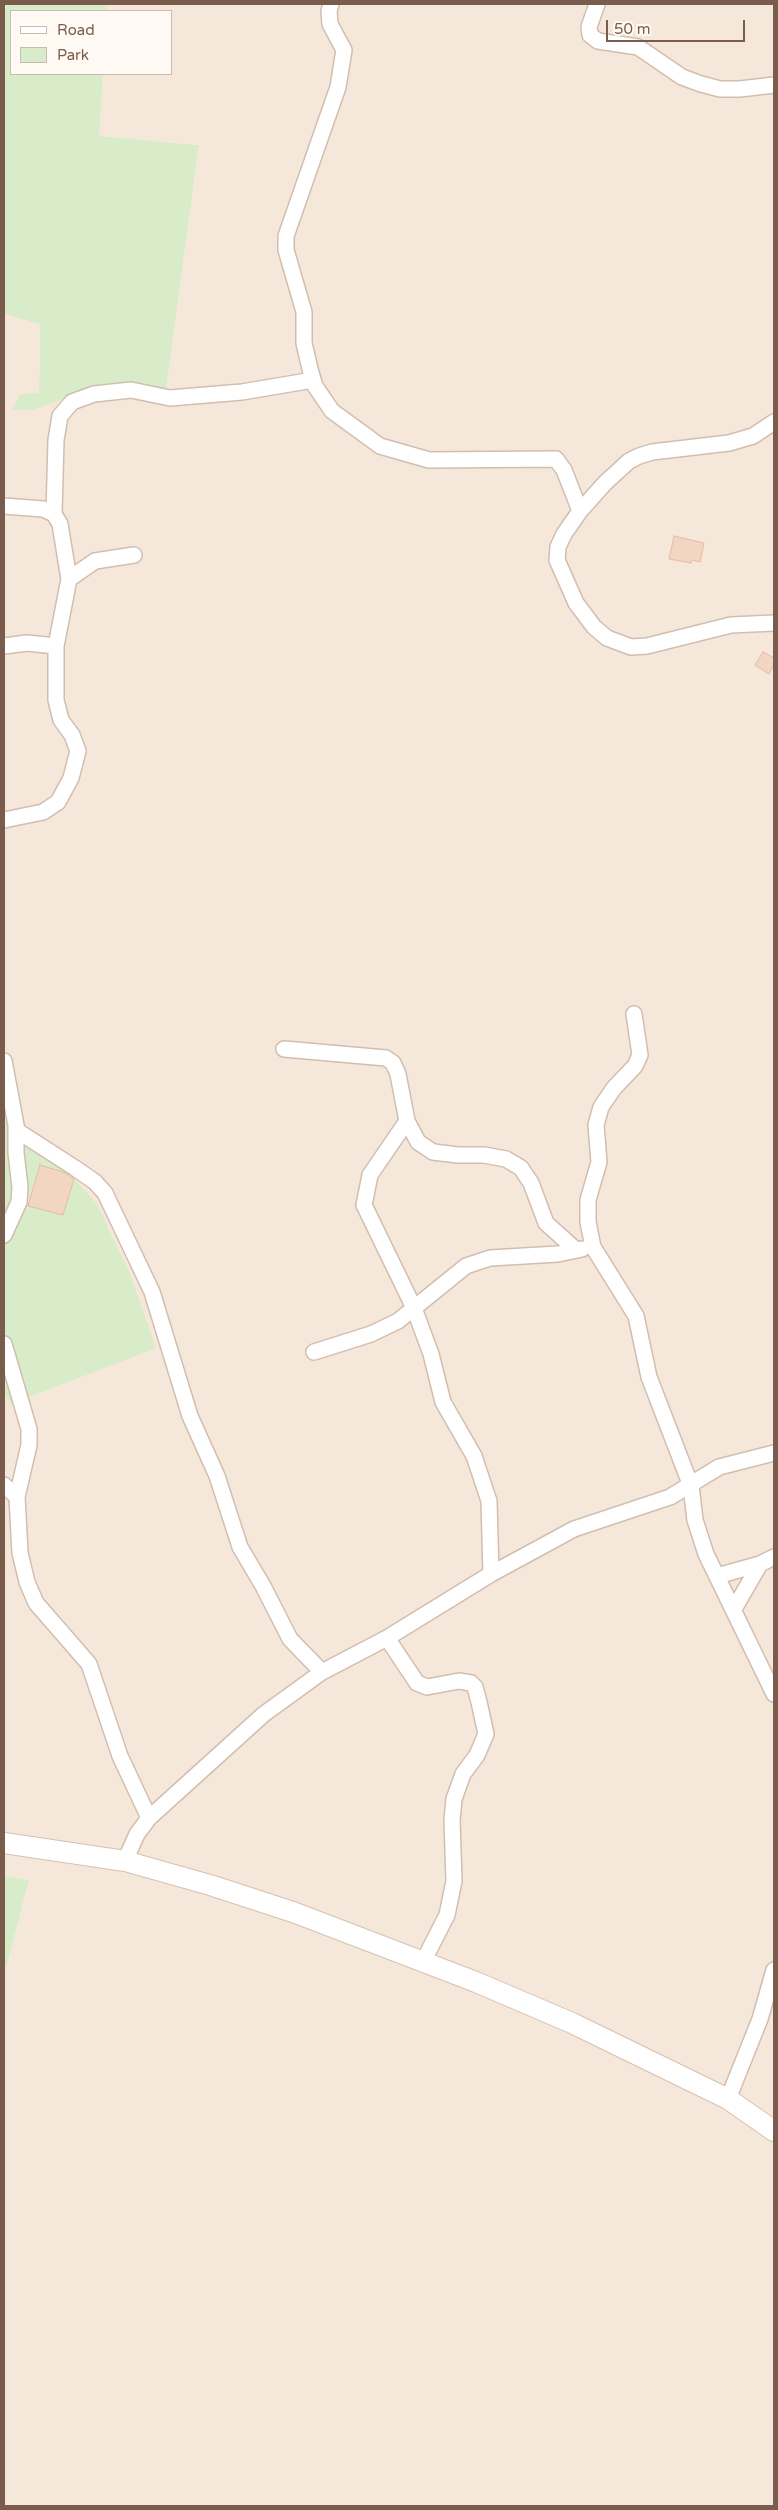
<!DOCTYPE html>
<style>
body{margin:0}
#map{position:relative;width:778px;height:2510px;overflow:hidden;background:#fdf6ec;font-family:"Varela Round",sans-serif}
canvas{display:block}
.frame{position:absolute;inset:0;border:5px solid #7a5c4d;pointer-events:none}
.legend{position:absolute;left:10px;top:10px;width:162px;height:65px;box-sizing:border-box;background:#fffaf3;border:1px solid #cabbb1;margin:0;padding:6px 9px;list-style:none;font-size:15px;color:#7a5c4d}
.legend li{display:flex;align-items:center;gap:10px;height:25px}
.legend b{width:25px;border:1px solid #cabbb1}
.scale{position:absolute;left:606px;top:20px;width:139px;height:22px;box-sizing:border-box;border:2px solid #7a5c4d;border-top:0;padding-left:6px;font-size:15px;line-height:18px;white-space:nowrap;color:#7a5c4d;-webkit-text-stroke:4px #fffaf3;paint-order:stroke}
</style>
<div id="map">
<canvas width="778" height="2510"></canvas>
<div class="frame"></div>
<ul class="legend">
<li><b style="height:6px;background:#fff"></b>Road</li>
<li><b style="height:14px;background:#d8ecc9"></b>Park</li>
</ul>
<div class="scale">50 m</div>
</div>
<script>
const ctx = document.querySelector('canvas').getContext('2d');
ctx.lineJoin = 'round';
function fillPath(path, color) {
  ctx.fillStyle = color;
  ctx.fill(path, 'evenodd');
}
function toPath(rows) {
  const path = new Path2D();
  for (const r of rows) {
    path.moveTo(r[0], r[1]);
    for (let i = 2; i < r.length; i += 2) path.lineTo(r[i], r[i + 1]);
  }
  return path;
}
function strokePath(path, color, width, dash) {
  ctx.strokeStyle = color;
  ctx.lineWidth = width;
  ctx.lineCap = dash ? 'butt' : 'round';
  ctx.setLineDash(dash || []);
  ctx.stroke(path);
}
fillPath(toPath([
 [107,4,774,4,774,2506,4,2506,4,1977,29,1880,4,1876,4,314,40,323,39,392,20,394,13,410,95,387,119,383,166,389,199,145,98,136,103,74,171,74,171,11,107,11]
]), '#f5e8da');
fillPath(toPath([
 [4,4,107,4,107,11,11,11,11,74,103,74,99,136,199,145,166,390,119,383,95,387,33,410,12,410,20,394,39,392,40,324,4,314],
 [4,1108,8,1124,22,1144,63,1167,97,1204,130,1274,156,1348,11,1404,4,1393],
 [4,1876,29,1880,4,1977]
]), '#d8ecc9');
const building = toPath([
 [674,536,704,543,700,562,692,560,691,563,669,559,674,536],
 [763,652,774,658,774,665,769,674,755,665,763,652],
 [40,1165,63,1172,74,1179,63,1215,28,1206,40,1165]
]);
fillPath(building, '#f3d5c3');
strokePath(building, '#e6bba3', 1);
const street = toPath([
 [331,4,329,11,330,24,344,50,338,87,286,236,286,250,304,312,304,343,310,369,315,386,332,411,380,446,429,460,556,459,564,470,580,511,605,483,629,461,639,456,652,452,729,443,753,436,774,422],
 [597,4,589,27,590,35,598,41,638,47,682,77,701,84,720,89,740,89,774,85],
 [4,506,43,509,54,514,60,524,69,579,56,646,56,700,61,720,72,735,78,751,71,778,58,802,43,812,4,820],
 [580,511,564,534,558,547,557,560,576,603,594,627,607,638,631,647,647,646,731,625,774,623],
 [54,514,56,440,60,416,72,402,94,394,131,390,170,398,242,392,313,380],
 [69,579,95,561,134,555],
 [4,646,27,643,56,646],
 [634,1014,640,1055,635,1066,614,1088,601,1107,596,1125,599,1162,588,1200,588,1222,593,1247,636,1316,649,1377,691,1486,695,1520,706,1554,774,1694],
 [284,1049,386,1058,393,1063,398,1074,407,1121,418,1142,433,1152,458,1155,484,1155,506,1159,521,1168,531,1183,546,1223,576,1250],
 [4,1061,16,1125,16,1153,20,1187,19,1202,4,1235],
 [407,1121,370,1175,364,1205,414,1308,431,1354,443,1402,474,1456,489,1501,491,1574],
 [16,1130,75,1168,95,1182,105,1193,152,1292,190,1416,217,1476,240,1547,263,1586,290,1639,322,1672],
 [4,1344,29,1429,29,1445,17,1497,20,1553,27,1582,36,1603,89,1664,120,1756,149,1818],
 [314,1352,371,1334,398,1321,466,1266,490,1258,558,1254,582,1249],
 [4,1485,17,1497],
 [717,1576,760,1564,774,1557],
 [734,1609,760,1564],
 [387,1638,491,1574,574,1529,670,1497,719,1467,774,1453],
 [125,1861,137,1834,149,1818,264,1714,322,1672,387,1638,417,1683,427,1687,459,1681,471,1683,475,1687,479,1702,486,1734,477,1755,463,1774,454,1799,452,1820,454,1881,447,1915,423,1962],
 [728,2099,760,2019,774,1970]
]);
const secondary = toPath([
 [4,1843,125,1861,210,1885,293,1912,476,1982,572,2023,728,2099,774,2131]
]);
strokePath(street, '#d1beb0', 18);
strokePath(secondary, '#d6c0b0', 22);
strokePath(street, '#fff', 15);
strokePath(secondary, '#fff', 20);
</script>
